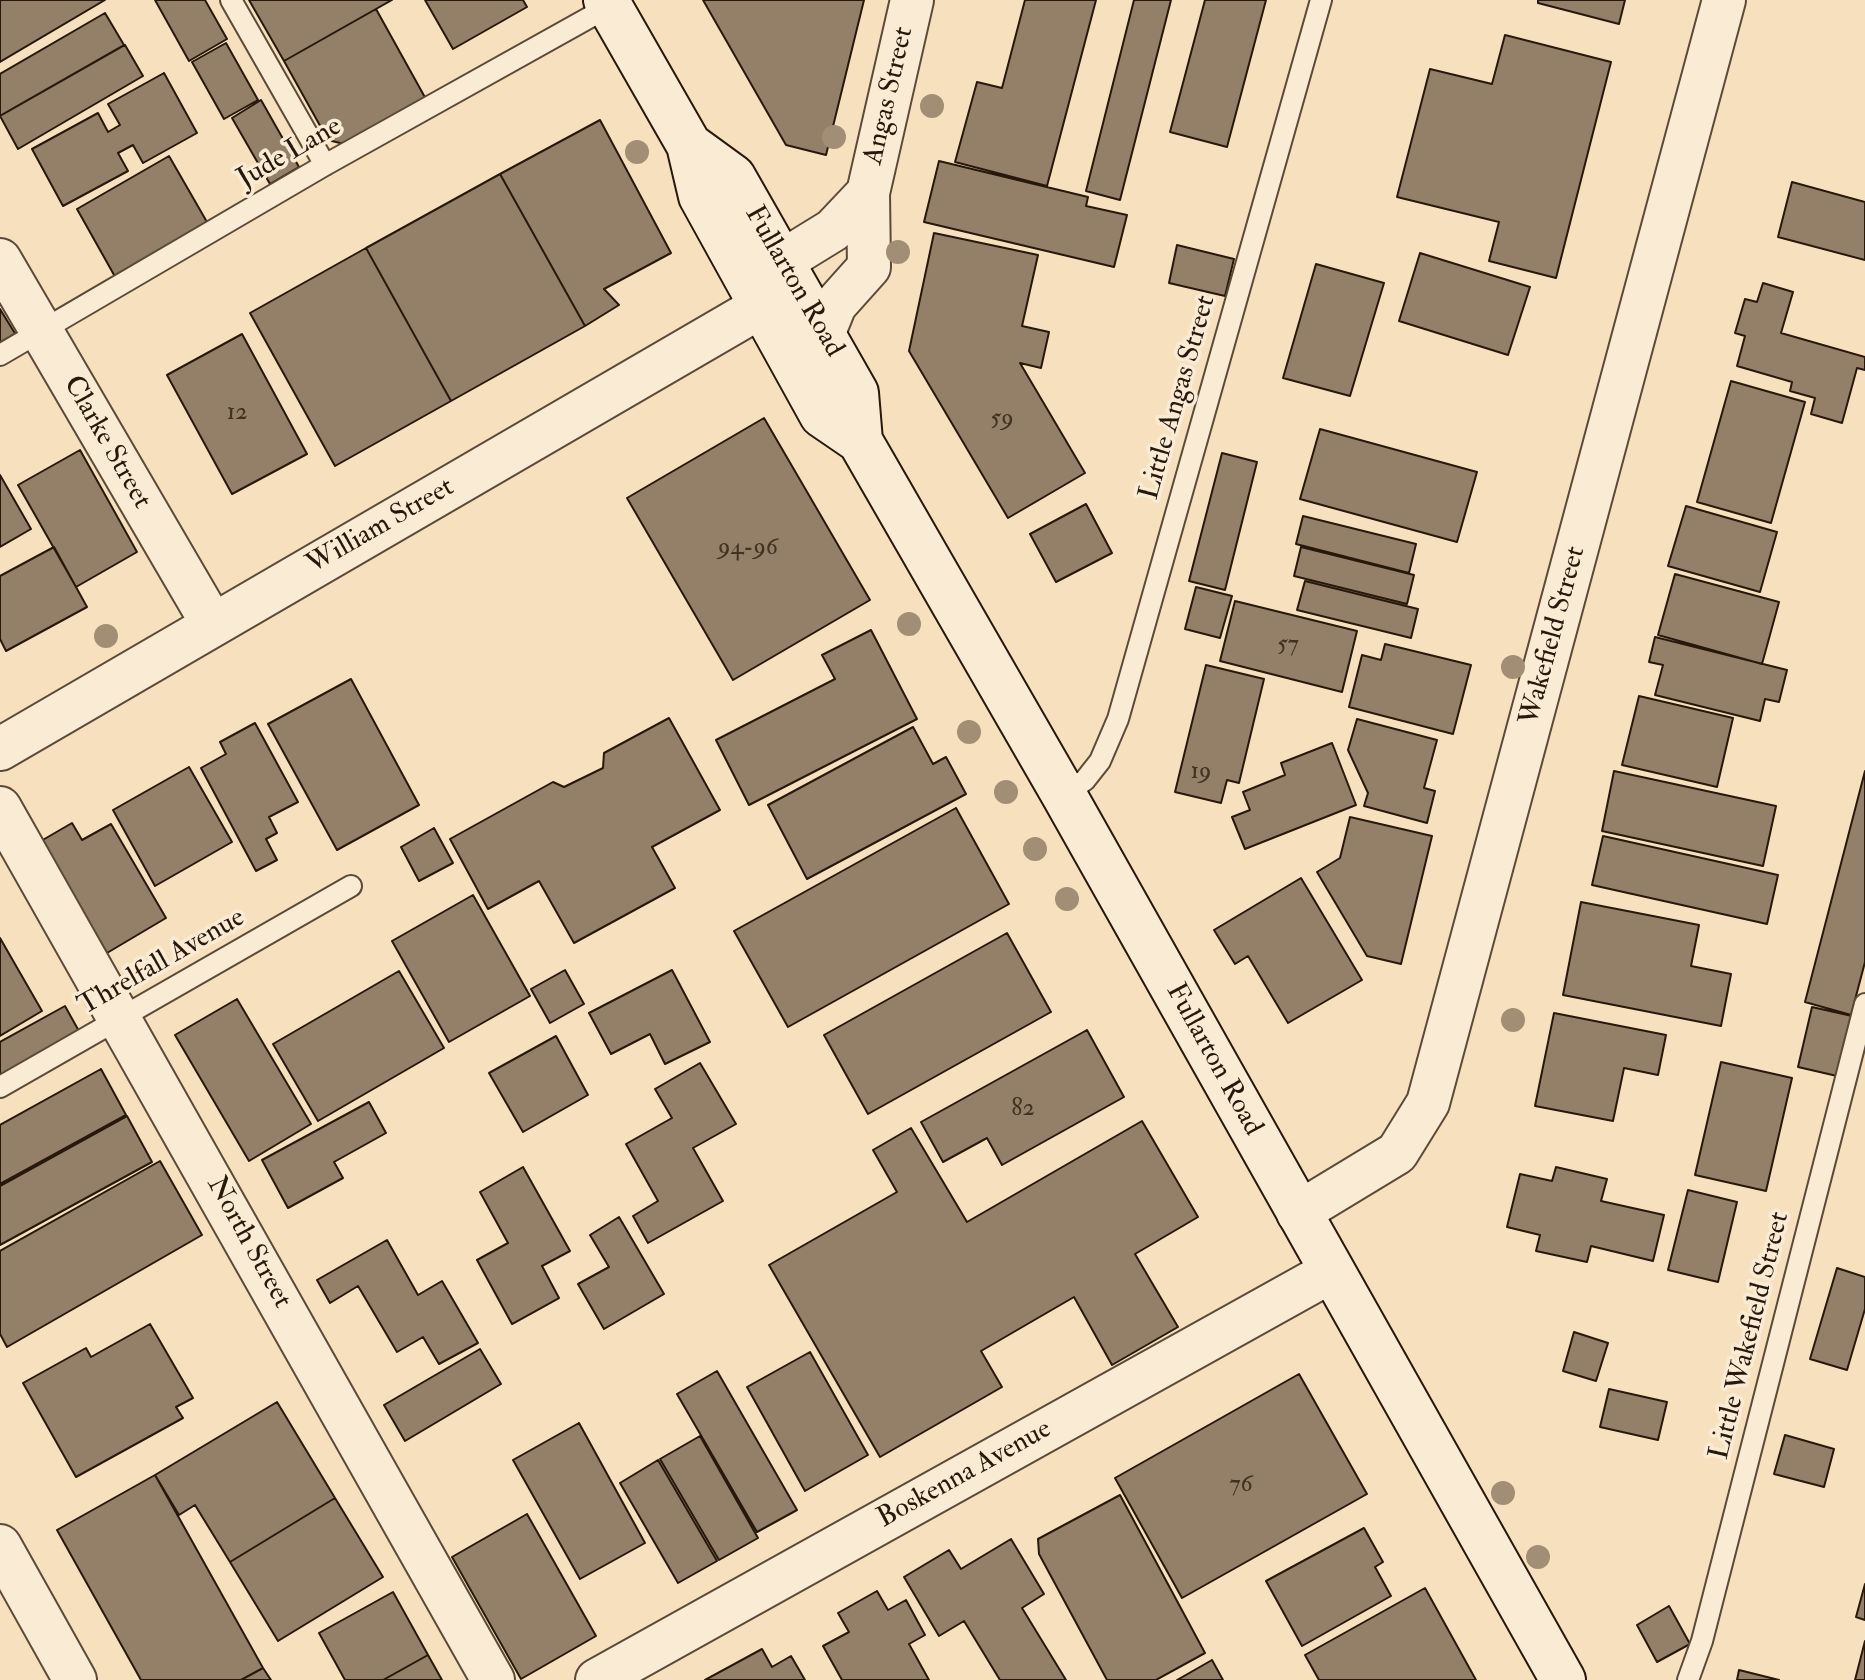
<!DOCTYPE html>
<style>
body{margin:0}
canvas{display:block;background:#f7e0be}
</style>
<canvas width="1865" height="1680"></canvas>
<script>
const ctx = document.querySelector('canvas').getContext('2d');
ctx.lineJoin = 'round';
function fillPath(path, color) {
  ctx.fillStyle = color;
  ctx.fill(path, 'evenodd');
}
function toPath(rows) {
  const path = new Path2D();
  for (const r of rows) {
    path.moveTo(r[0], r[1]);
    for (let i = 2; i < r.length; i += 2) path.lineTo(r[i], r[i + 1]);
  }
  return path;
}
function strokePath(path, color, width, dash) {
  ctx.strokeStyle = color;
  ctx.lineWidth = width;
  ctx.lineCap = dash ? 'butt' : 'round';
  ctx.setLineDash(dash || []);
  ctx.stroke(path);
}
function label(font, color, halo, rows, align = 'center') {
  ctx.font = font + ' "IM FELL Double Pica",serif';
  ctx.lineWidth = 7;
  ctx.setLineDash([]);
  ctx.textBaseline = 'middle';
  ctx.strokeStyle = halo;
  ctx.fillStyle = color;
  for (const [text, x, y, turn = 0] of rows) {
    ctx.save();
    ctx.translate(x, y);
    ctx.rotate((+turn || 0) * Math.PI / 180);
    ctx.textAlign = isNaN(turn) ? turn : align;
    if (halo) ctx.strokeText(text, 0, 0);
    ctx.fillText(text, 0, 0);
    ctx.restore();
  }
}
const building = toPath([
 [0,0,105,0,0,62,0,0],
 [155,0,205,0,227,39,189,61,155,0],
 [249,0,392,0,284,61,249,0],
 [425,0,523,0,527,7,453,49,425,0],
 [703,0,864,0,826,155,786,145,703,0],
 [1025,0,1096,0,1047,186,955,162,977,82,1002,88,1025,0],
 [1134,0,1171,0,1120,200,1086,191,1134,0],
 [1205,0,1266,0,1227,147,1170,132,1205,0],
 [1538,0,1625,0,1619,24,1538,3,1538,0],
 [376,9,427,101,348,145,328,140,284,61,376,9],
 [105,13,124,45,0,116,0,74,105,13],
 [1505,35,1611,62,1556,278,1489,261,1499,222,1397,197,1430,69,1492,84,1505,35],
 [226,43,258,100,224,119,192,62,226,43],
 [125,45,143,76,18,149,0,116,125,45],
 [164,73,197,133,143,163,133,145,118,153,128,171,63,206,32,149,98,113,108,132,120,125,108,104,164,73],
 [261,100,299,167,270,184,232,118,261,100],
 [600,120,671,253,604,289,619,305,585,326,500,174,600,120],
 [169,156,211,229,118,282,77,209,169,156],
 [939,161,1088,197,1086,206,1127,215,1114,267,924,222,939,161],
 [500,174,585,326,451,401,366,248,500,174],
 [1792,182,1865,202,1865,260,1778,237,1792,182],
 [934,233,1038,255,1022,326,1049,332,1041,368,1020,363,1085,473,1008,518,909,351,934,233],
 [1177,245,1234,259,1225,296,1169,283,1177,245],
 [366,248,451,401,335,466,250,313,366,248],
 [1420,253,1530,287,1508,355,1399,321,1420,253],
 [1316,264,1384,283,1350,396,1283,378,1316,264],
 [1763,283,1793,292,1781,333,1865,357,1865,370,1857,368,1842,423,1811,414,1815,398,1790,391,1792,382,1737,366,1745,336,1735,333,1745,299,1757,302,1763,283],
 [0,309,16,335,0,346,0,309],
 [242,334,307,454,232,494,167,375,242,334],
 [1731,381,1805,402,1771,523,1697,502,1731,381],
 [764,418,870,600,733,680,627,498,764,418],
 [1320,429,1477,472,1457,542,1300,499,1320,429],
 [80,450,137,552,76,587,18,485,80,450],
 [1222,453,1257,462,1225,590,1189,581,1222,453],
 [0,475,31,529,0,547,0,475],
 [1086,504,1112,553,1056,582,1030,534,1086,504],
 [1686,506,1777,532,1760,592,1668,566,1686,506],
 [1303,516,1416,544,1409,573,1296,544,1303,516],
 [54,547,87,607,6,651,0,639,0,576,54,547],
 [1301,547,1414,575,1407,604,1294,576,1301,547],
 [1675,574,1779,602,1762,664,1658,635,1675,574],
 [1305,581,1418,609,1411,638,1297,610,1305,581],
 [1196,587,1232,596,1220,638,1185,629,1196,587],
 [1235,601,1357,631,1342,692,1220,661,1235,601],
 [871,630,917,719,749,805,716,740,835,679,822,655,871,630],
 [1655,637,1787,670,1779,702,1765,699,1760,721,1655,695,1663,665,1649,662,1655,637],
 [1385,644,1471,665,1453,734,1349,707,1362,655,1381,660,1385,644],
 [1206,665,1264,679,1239,783,1227,780,1221,803,1175,792,1206,665],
 [351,679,419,805,337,850,268,724,351,679],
 [1639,696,1733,718,1717,787,1622,765,1639,696],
 [669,718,720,810,652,847,675,888,574,943,539,881,488,909,450,839,553,782,564,787,603,768,604,753,669,718],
 [1357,719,1437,740,1424,788,1435,791,1427,823,1364,806,1368,793,1348,750,1357,719],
 [255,723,298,802,269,817,277,833,266,839,277,860,256,871,201,768,226,754,220,742,255,723],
 [913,727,933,764,946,757,966,794,807,879,768,805,913,727],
 [1332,743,1356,805,1245,849,1232,817,1250,810,1243,792,1285,775,1281,763,1332,743],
 [189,767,232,842,155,886,113,810,189,767],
 [1614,771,1776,806,1763,866,1602,831,1614,771],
 [1865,771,1865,962,1851,1015,1805,1002,1865,771],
 [956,808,1009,904,788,1027,734,931,956,808],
 [1350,817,1432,836,1401,964,1367,956,1317,872,1340,858,1350,817],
 [72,823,82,840,111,824,166,918,107,953,41,841,72,823],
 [434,828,453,863,419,881,401,847,434,828],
 [1603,836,1778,875,1767,924,1592,885,1603,836],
 [1301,878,1362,980,1288,1023,1248,956,1235,964,1214,930,1301,878],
 [473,895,530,996,449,1042,392,941,473,895],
 [1581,902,1699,925,1691,966,1731,974,1721,1026,1563,995,1581,902],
 [1007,933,1051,1012,868,1114,824,1035,1007,933],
 [0,938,42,1011,0,1036,0,938],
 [565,970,584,1004,550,1023,531,989,565,970],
 [672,970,710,1042,665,1064,650,1034,611,1054,589,1013,672,970],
 [399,971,444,1048,318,1121,273,1044,399,971],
 [237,999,311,1124,249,1161,175,1035,237,999],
 [65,1006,80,1033,0,1078,0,1042,65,1006],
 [1812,1007,1852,1016,1837,1076,1798,1067,1812,1007],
 [1554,1013,1666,1035,1658,1075,1624,1068,1613,1121,1535,1106,1554,1013],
 [1087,1030,1124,1097,1002,1165,987,1138,943,1162,921,1122,1087,1030],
 [556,1036,588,1095,523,1132,489,1073,556,1036],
 [1721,1062,1792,1078,1766,1191,1695,1175,1721,1062],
 [700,1063,736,1124,693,1148,723,1201,648,1243,633,1216,658,1201,626,1144,672,1118,655,1089,700,1063],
 [101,1069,126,1115,0,1184,0,1125,101,1069],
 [369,1102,386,1133,334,1162,343,1178,288,1208,262,1160,369,1102],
 [127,1116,152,1162,0,1245,0,1186,127,1116],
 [1142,1121,1198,1217,1135,1254,1178,1327,1112,1365,1074,1297,981,1351,1002,1387,880,1457,769,1265,897,1192,873,1150,911,1128,967,1222,1142,1121],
 [160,1161,202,1235,7,1347,0,1334,0,1251,160,1161],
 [523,1167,570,1251,542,1266,559,1298,512,1324,477,1260,508,1243,480,1192,523,1167],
 [1556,1167,1607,1179,1601,1201,1664,1215,1653,1261,1591,1246,1587,1262,1536,1251,1540,1235,1507,1227,1520,1174,1552,1181,1556,1167],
 [1688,1190,1737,1202,1718,1282,1668,1270,1688,1190],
 [619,1217,664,1294,604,1329,578,1284,609,1267,590,1235,619,1217],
 [387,1240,418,1295,442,1281,478,1343,439,1364,423,1337,397,1352,358,1286,330,1303,317,1280,387,1240],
 [1837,1268,1865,1277,1865,1309,1847,1370,1810,1359,1837,1268],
 [150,1324,193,1398,176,1407,183,1418,76,1477,23,1383,86,1348,91,1357,150,1324],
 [1574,1332,1608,1343,1596,1381,1563,1371,1574,1332],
 [480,1349,501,1384,405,1441,384,1405,480,1349],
 [810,1352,868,1455,805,1491,747,1387,810,1352],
 [717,1371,797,1510,757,1532,677,1394,717,1371],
 [1299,1374,1367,1494,1182,1598,1115,1478,1299,1374],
 [1609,1389,1667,1402,1658,1440,1600,1427,1609,1389],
 [277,1402,335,1498,230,1562,195,1505,179,1515,155,1475,277,1402],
 [579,1423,645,1543,580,1579,513,1460,579,1423],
 [1785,1435,1834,1449,1824,1487,1774,1474,1785,1435],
 [700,1436,758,1538,719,1560,660,1459,700,1436],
 [658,1460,717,1561,678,1583,620,1483,658,1460],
 [155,1475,263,1668,241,1680,141,1680,57,1530,155,1475],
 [1120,1495,1205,1653,1156,1680,1107,1680,1039,1554,1038,1539,1120,1495],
 [335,1498,383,1577,278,1641,230,1562,335,1498],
 [527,1514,596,1636,521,1679,452,1557,527,1514],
 [1364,1528,1383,1562,1375,1567,1391,1596,1302,1646,1266,1581,1364,1528],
 [1011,1539,1044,1594,1022,1608,1066,1680,1000,1680,964,1621,939,1636,904,1577,949,1550,961,1569,1011,1539],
 [1865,1584,1865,1620,1856,1617,1865,1584],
 [1425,1588,1476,1680,1319,1680,1305,1655,1425,1588],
 [877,1591,888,1610,906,1600,925,1635,909,1644,929,1680,842,1680,823,1646,849,1632,838,1613,877,1591],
 [393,1592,428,1655,383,1680,345,1680,319,1633,393,1592],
 [1669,1606,1690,1644,1657,1662,1637,1625,1669,1606],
 [1865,1641,1865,1680,1855,1680,1865,1641],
 [762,1649,772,1667,791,1656,805,1680,705,1680,762,1649],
 [428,1655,442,1680,383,1680,428,1655],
 [1212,1660,1223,1680,1177,1680,1212,1660],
 [263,1668,271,1680,241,1680,263,1668],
 [1739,1670,1779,1680,1737,1680,1739,1670]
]);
fillPath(building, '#948068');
strokePath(building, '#28180b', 2);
const lane = toPath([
 [231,0,325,165],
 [0,355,325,165,610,6],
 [1064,795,1085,780,1100,761,1118,719,1321,0],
 [0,1087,351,886],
 [1688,1680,1702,1641,1865,1004]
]);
const street = toPath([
 [0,260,213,625],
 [781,262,833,230,868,193],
 [823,335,835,305,869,267,868,193,912,0],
 [0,749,762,306],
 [0,808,493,1680],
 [1298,1213,1397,1153,1428,1103,1724,0],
 [0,1546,75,1680],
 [597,1680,1332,1271]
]);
const secondary = toPath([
 [606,0,689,145,701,196,822,415,860,441,1064,795,1563,1680],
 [689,145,733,177,856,393,860,441]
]);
strokePath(lane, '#5c4a38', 24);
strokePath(street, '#5c4a38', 46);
strokePath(secondary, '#28180b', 48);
strokePath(lane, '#faebd5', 20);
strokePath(street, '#faebd5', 42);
strokePath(secondary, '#faebd5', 44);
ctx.fillStyle = '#a28e74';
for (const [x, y] of [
 [932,106],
 [834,137],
 [637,152],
 [898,252],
 [909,624],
 [106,636],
 [1513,667],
 [969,732],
 [1006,792],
 [1035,849],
 [1067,899],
 [1513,1020],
 [1503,1493],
 [1538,1557]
]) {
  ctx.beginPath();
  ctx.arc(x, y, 12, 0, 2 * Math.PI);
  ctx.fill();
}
label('24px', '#433222', null, [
 ["12",237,414],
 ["59",1002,420],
 ["94-96",748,549],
 ["57",1288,646],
 ["19",1201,773],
 ["82",1023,1110],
 ["76",1241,1486]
]);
label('28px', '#28180b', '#faebd5', [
 ["Angas Street",890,96,-77],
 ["Jude Lane",290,154,-30],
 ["Fullarton Road",793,282,60],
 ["Little Angas Street",1179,398,-74],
 ["Clarke Street",106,443,60],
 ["William Street",381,527,-30],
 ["Wakefield Street",1554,636,-75],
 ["Threlfall Avenue",162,963,-30],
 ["Fullarton Road",1213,1060,61],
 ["North Street",248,1243,61],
 ["Little Wakefield Street",1751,1336,-76],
 ["Boskenna Avenue",965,1475,-29]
]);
</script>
